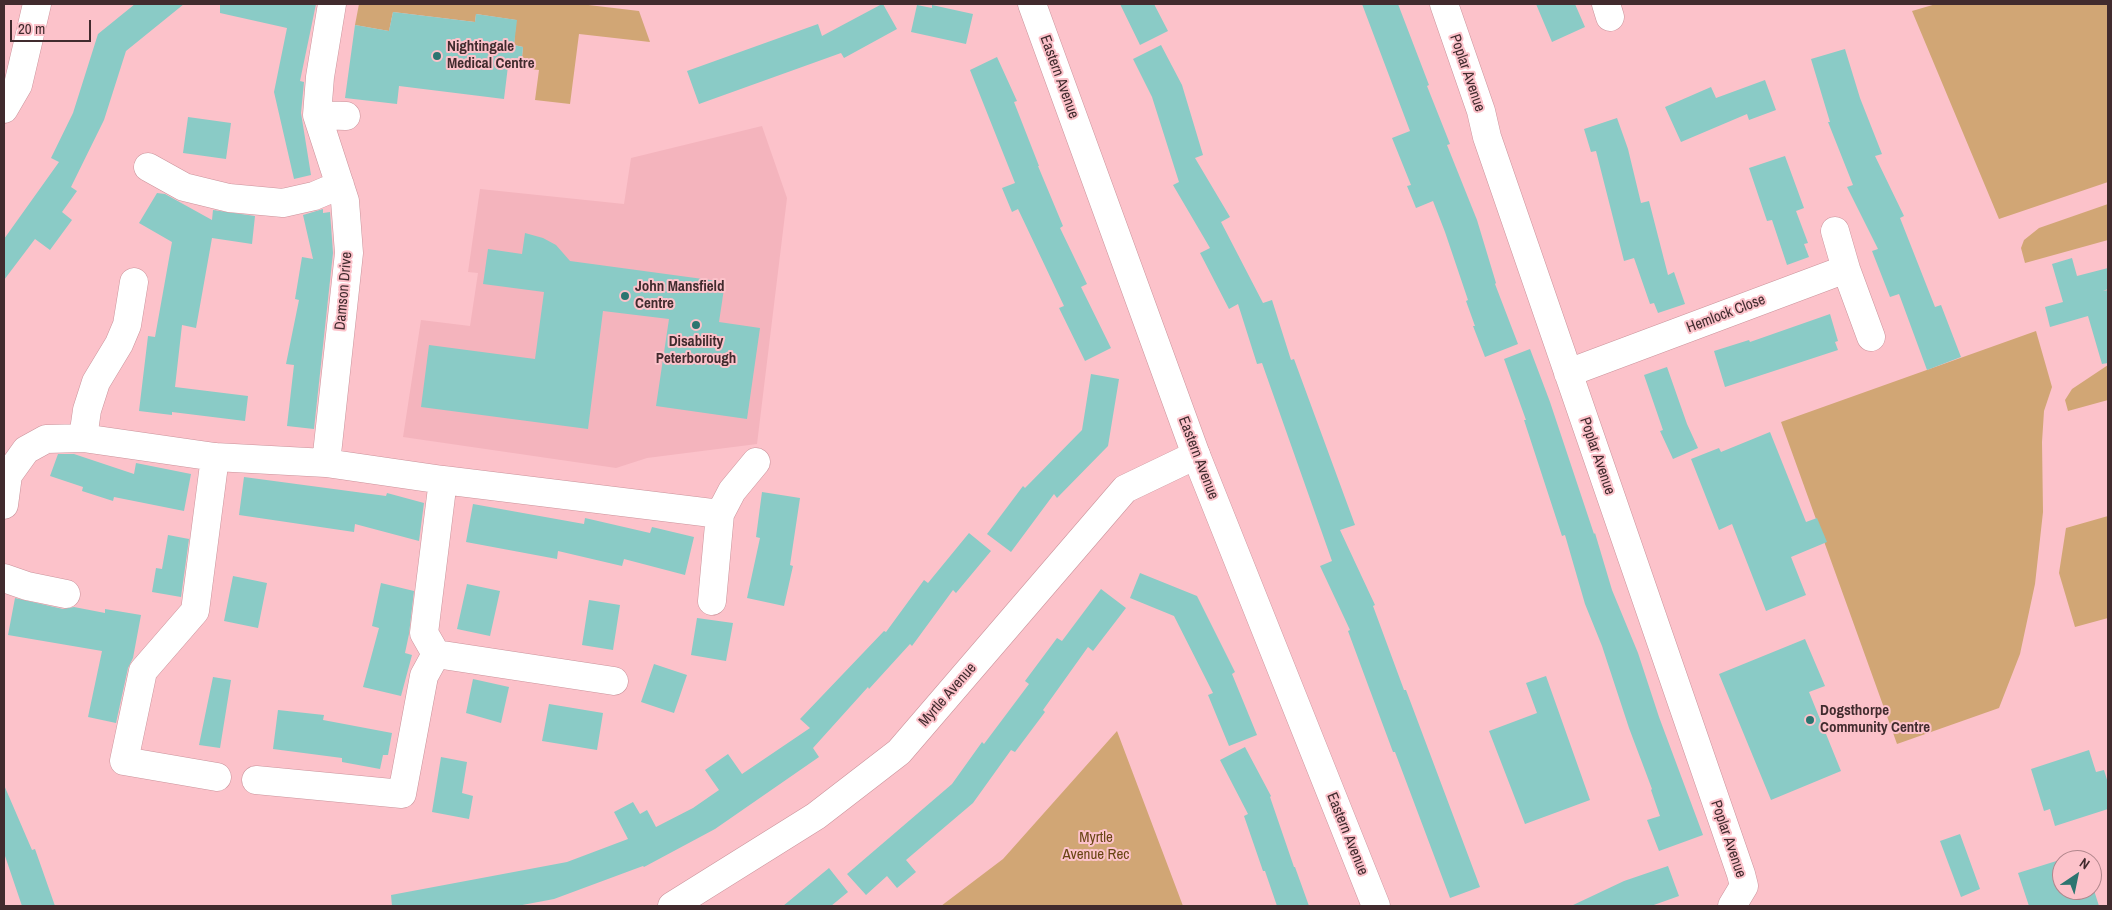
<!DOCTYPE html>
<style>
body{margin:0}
#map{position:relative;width:2112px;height:910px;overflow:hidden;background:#fcc2ca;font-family:"Archivo Narrow",sans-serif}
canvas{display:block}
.frame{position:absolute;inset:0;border:5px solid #412b2e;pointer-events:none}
.north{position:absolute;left:2052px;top:850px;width:50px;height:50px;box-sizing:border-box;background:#fcc2ca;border:1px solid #b1868c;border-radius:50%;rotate:34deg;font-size:14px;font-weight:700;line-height:20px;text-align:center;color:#412b2e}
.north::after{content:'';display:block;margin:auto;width:18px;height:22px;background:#2c7570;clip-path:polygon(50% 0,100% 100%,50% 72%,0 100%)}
.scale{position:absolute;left:10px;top:20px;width:81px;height:22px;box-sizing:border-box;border:2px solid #412b2e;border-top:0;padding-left:6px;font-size:15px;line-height:18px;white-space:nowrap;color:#412b2e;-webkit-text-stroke:4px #fcc2ca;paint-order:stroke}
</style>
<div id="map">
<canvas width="2112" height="910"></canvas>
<div class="frame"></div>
<div class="north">N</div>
<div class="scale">20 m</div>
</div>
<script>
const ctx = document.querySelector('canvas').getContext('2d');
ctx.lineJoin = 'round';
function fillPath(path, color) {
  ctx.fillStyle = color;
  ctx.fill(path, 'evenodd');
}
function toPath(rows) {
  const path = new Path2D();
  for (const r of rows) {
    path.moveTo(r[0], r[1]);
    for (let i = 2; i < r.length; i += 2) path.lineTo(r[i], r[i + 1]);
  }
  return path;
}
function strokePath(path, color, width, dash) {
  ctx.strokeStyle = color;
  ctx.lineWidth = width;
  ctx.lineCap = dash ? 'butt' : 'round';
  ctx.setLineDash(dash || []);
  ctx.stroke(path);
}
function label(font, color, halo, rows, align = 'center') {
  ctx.font = font + ' "Archivo Narrow",sans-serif';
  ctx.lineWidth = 4;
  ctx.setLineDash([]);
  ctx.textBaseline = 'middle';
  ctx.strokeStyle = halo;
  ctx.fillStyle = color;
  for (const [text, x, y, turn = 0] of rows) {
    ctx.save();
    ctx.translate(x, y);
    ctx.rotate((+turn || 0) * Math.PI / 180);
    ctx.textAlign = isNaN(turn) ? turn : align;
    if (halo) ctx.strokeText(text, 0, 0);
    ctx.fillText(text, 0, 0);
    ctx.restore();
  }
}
fillPath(toPath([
 [762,126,787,198,757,444,647,458,616,468,403,437,421,320,470,326,478,273,468,272,480,189,624,204,631,158]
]), '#f4b4bd');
fillPath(toPath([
 [359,4,580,4,639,11,650,42,579,34,570,104,535,100,539,70,521,68,523,47,514,45,516,20,476,14,475,22,393,12,389,31,355,25],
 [1936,4,2108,4,2108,182,1999,219,1912,11],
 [2108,204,2108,240,2025,263,2021,248,2024,240,2039,228],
 [2036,331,2052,387,2044,411,2042,442,2043,512,2035,584,2020,654,1999,708,1897,744,1781,422],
 [2108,365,2108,400,2068,411,2065,400,2072,389],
 [2108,516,2108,618,2075,627,2059,573,2066,528],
 [1117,731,1183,906,941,906,1003,859]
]), '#d1a675');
fillPath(toPath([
 [135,4,184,4,126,51,104,120,71,187,77,191,62,212,72,220,50,250,35,239,4,280,4,239,59,162,51,158,73,113,98,34],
 [220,4,316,4,300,81,304,82,301,113,311,175,294,179,274,92,287,28,220,13],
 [882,4,883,4,897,29,844,58,841,53,699,104,687,71,818,24,822,36],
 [1120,4,1154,4,1168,31,1140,45],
 [1362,4,1398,4,1429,85,1427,86,1450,144,1447,145,1477,220,1496,283,1495,284,1518,344,1485,357,1473,326,1475,326,1466,301,1468,300,1445,232,1433,201,1416,208,1407,186,1411,185,1392,138,1410,131],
 [1536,4,1575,4,1585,27,1552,42],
 [917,5,932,8,932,5,973,14,966,44,911,32],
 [393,12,475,22,476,14,517,20,514,45,523,47,521,68,508,66,504,99,399,86,397,104,345,98,355,25,389,31],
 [1161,45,1182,85,1203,155,1195,158,1230,217,1221,222,1263,303,1272,300,1291,360,1294,359,1355,525,1340,530,1375,605,1373,606,1404,690,1406,690,1480,887,1450,898,1395,752,1393,752,1368,685,1348,631,1350,630,1320,566,1332,561,1262,363,1257,364,1238,304,1229,309,1200,253,1210,248,1173,185,1179,182,1152,97,1133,59],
 [1845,49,1860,98,1882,154,1875,156,1904,216,1900,218,1935,307,1941,305,1961,357,1927,370,1899,294,1890,297,1872,251,1878,249,1847,187,1853,185,1828,122,1830,122,1811,59],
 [997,57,1017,101,1014,102,1039,166,1038,166,1063,226,1060,228,1087,284,1081,287,1111,348,1085,361,1059,308,1064,306,1018,209,1012,212,1002,188,1015,183,970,70],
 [1765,80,1776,110,1749,120,1747,114,1681,142,1665,107,1711,87,1716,98],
 [188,117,231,123,226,159,183,153],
 [1617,118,1628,149,1641,203,1649,201,1668,275,1674,272,1685,304,1658,313,1654,303,1650,304,1634,258,1624,261,1596,151,1591,152,1584,129],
 [1785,156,1804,208,1796,211,1808,243,1804,244,1809,257,1787,265,1772,220,1767,221,1749,168],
 [157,193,165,194,212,220,213,210,255,216,252,244,212,238,196,328,182,325,175,387,248,396,245,421,172,412,172,415,139,411,148,336,155,337,172,242,139,223],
 [323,209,323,213,330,212,333,253,314,429,287,426,294,365,286,364,299,300,295,299,302,257,313,259,303,215],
 [525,233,543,238,556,245,570,261,725,282,719,322,760,328,747,419,656,406,669,319,603,311,588,429,421,407,429,345,535,359,544,292,483,284,488,249,522,254],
 [2072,258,2077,276,2108,268,2108,289,2103,291,2108,290,2108,363,2102,364,2088,316,2050,327,2045,307,2063,302,2052,264],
 [1830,314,1838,341,1835,342,1838,350,1725,387,1714,351,1749,340,1750,342],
 [1530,349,1550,402,1594,534,1595,533,1612,590,1638,653,1659,717,1703,835,1659,851,1647,820,1660,816,1651,790,1652,789,1629,728,1602,646,1585,604,1565,535,1562,536,1524,420,1526,420,1504,359],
 [1667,367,1687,424,1698,448,1673,459,1660,431,1663,430,1644,375],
 [1091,374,1119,379,1108,446,1057,498,1054,494,1011,552,987,534,1023,486,1025,488,1082,430],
 [1770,432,1806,522,1817,518,1827,542,1791,557,1806,595,1766,611,1732,524,1719,530,1691,459,1719,448,1721,452],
 [58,454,74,454,134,474,136,463,191,474,184,511,114,497,113,501,82,491,83,487,50,476],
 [244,477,386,496,387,493,424,503,419,541,355,524,354,532,239,515],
 [762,492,800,498,790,565,793,566,784,606,747,598,760,538,756,537],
 [473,504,584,524,585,518,650,533,652,527,694,537,685,575,624,559,622,566,558,551,557,559,466,542],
 [969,533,991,551,956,593,953,590,912,646,910,644,869,689,868,687,813,748,819,757,715,829,644,867,643,866,554,899,517,906,392,906,391,895,567,862,628,839,614,812,633,802,640,814,647,810,656,827,693,808,719,790,705,770,728,754,742,774,810,728,800,719,884,631,886,632,924,580,928,583],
 [168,535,189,539,181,597,152,592,156,568,162,569],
 [1140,573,1197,596,1235,672,1232,674,1257,735,1229,746,1208,695,1213,693,1174,616,1130,598],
 [233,576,267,583,258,628,224,621],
 [381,583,414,591,409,634,405,653,412,655,401,696,363,687,379,628,372,626],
 [467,584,500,591,490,636,457,629],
 [1101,589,1126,608,1093,651,1088,647,1043,710,1045,712,1015,752,1011,750,973,803,906,860,916,872,897,888,887,876,866,895,847,874,952,784,982,742,984,744,1029,684,1025,681,1057,638,1062,641],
 [15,598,63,609,74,607,105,613,105,609,141,615,133,658,128,668,116,723,88,717,102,651,8,635],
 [589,600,620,605,613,650,582,645],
 [697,618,733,623,726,661,691,655],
 [1805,639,1825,686,1809,692,1841,771,1771,800,1719,674],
 [654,664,687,675,674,713,641,702],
 [1546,676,1590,800,1525,824,1489,731,1537,713,1526,683],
 [213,677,231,680,220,748,199,745],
 [473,679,509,687,501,723,466,713],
 [549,704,603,713,597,750,542,741],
 [278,710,324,715,323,720,392,733,388,755,383,755,380,769,342,762,342,758,273,749],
 [1245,747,1271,796,1270,797,1294,867,1295,867,1309,906,1277,906,1265,871,1263,871,1244,816,1248,814,1220,760],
 [2089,750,2096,772,2104,770,2108,783,2108,809,2055,826,2050,809,2044,811,2031,769],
 [441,757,467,762,462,793,473,796,469,819,432,812],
 [4,785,32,850,35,849,55,906,22,906,4,853],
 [1960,834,1980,889,1961,897,1940,841],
 [2082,853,2085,860,2062,860,2062,890,2092,890,2092,884,2099,906,2029,906,2018,873],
 [1668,866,1679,896,1651,906,1571,906,1624,881],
 [829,868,848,892,831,906,783,906]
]), '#8acbc6');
const minor = toPath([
 [1444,4,1481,111,1487,137,1741,874,1744,886,1732,906],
 [1606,4,1610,17],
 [4,109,18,85,37,4],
 [317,115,346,116],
 [148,167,184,187,229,198,283,203,314,196,340,185],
 [1846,269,1871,337],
 [1568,373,1846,269,1835,231],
 [83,438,87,410,96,382,119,344,127,325,134,282],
 [215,457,195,611,143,671,124,761,217,777],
 [326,463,443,480,720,514],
 [4,505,8,475,26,450,46,439,83,438,215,457,326,463,349,253,345,201,317,115,320,77,332,4],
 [4,578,27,586,66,594],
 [712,601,720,514,732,491,756,462],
 [436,654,614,681],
 [256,780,402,794,424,676,436,654,424,633,443,480],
 [672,906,816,816,899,752,1125,489,1196,455]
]);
const tertiary = toPath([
 [1032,4,1196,455,1376,906]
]);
strokePath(minor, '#ca939b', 29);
strokePath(tertiary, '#ca939b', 29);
strokePath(minor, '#fff', 28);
strokePath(tertiary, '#fff', 28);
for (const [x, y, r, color] of [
 [437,56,5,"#2c7570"],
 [625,296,5,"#2c7570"],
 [696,325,5,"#2c7570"],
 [1810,720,5,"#2c7570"]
]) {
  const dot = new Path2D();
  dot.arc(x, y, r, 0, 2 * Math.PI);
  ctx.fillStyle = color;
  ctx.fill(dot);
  strokePath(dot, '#fcc2ca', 2);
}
label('bold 15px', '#412b2e', '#fcc2ca', [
 ["Nightingale",447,47],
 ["Medical Centre",447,64],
 ["John Mansfield",635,287],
 ["Centre",635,304],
 ["Disability",696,342,"center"],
 ["Peterborough",696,359,"center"],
 ["Dogsthorpe",1820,711],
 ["Community Centre",1820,728]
], 'left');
label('15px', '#412b2e', '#fcc2ca', [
 ["Poplar Avenue",1467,73,71],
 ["Eastern Avenue",1059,77,70],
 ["Damson Drive",344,291,-85],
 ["Hemlock Close",1726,314,-21],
 ["Poplar Avenue",1597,456,71],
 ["Eastern Avenue",1198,458,69],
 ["Myrtle Avenue",948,695,-49],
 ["Eastern Avenue",1347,834,68],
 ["Poplar Avenue",1728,839,71]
]);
label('15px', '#694514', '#fcc2ca', [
 ["Myrtle",1096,838],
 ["Avenue Rec",1096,855]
]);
</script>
